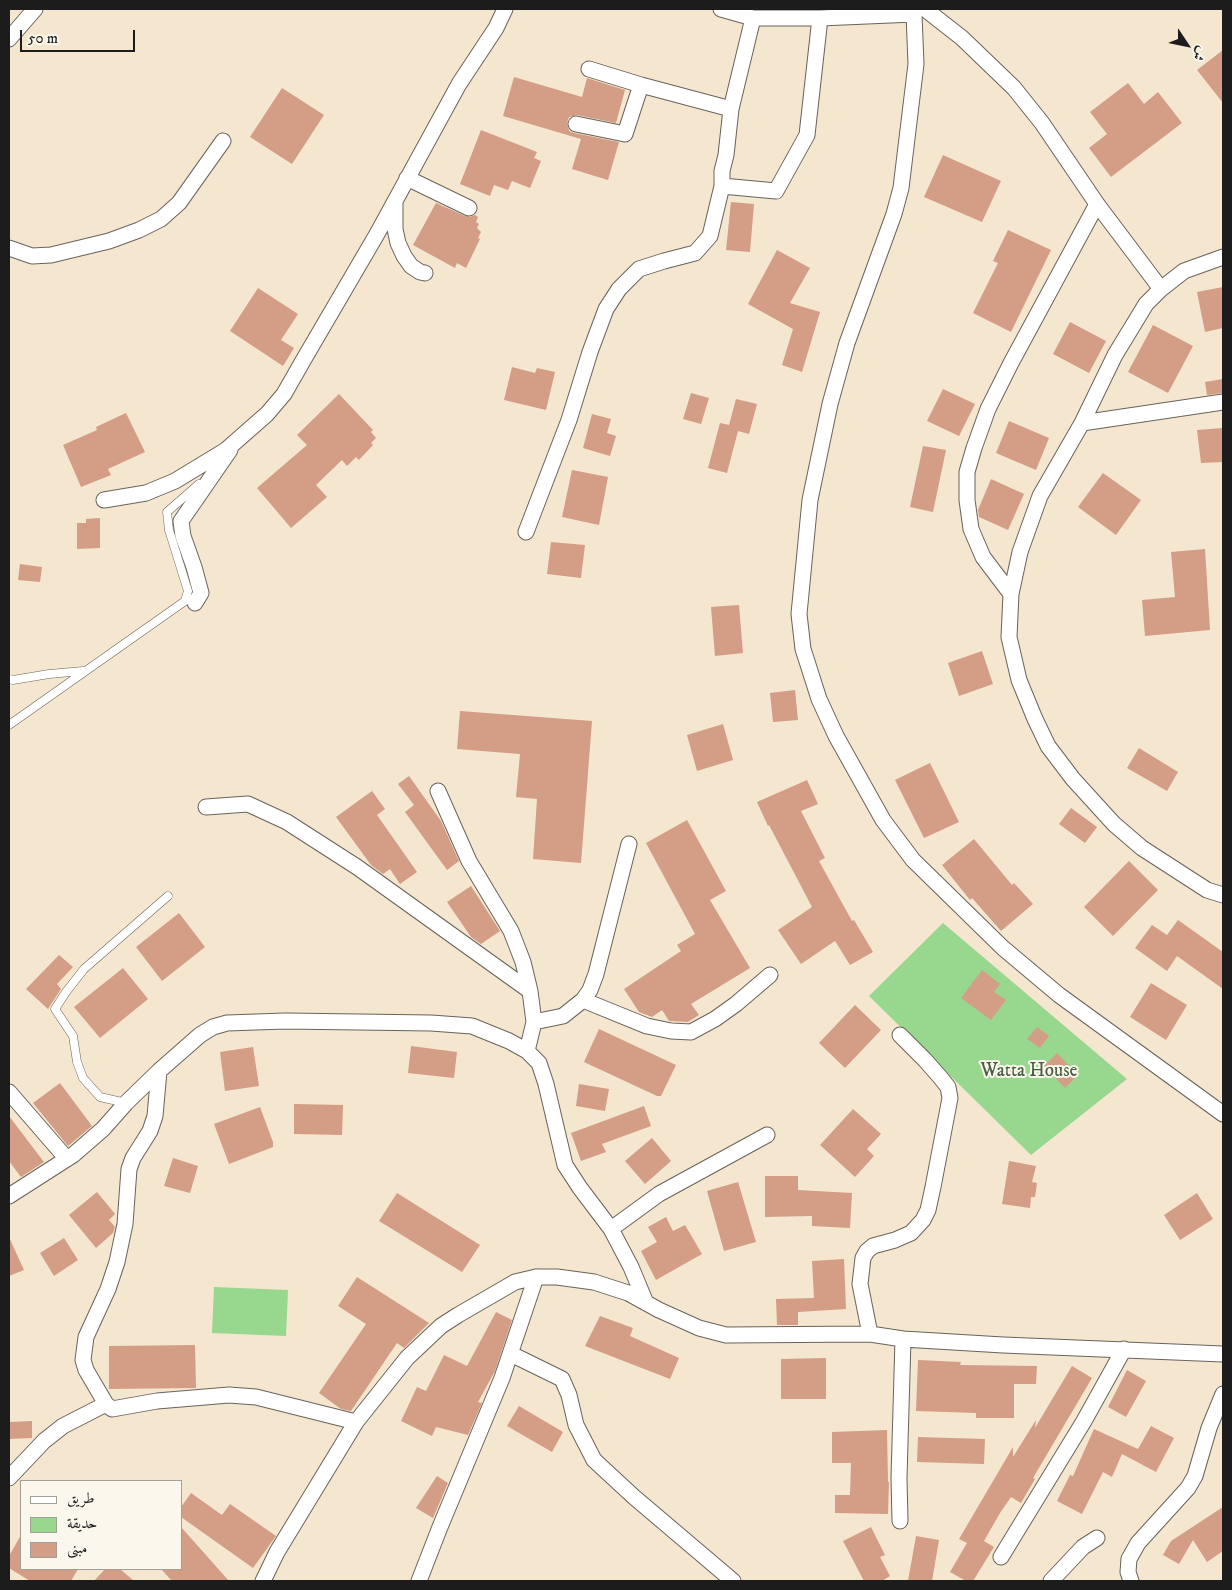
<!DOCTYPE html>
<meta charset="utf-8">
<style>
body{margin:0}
#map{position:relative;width:1232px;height:1590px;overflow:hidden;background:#f5e6cf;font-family:"IM FELL DW Pica",Amiri,serif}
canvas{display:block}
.frame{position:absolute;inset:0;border:10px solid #1c1c1c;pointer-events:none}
.legend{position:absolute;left:20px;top:1480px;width:162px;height:90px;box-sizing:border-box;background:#fbf7ec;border:1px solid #a29f99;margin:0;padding:6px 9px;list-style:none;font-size:15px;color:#1c1c1c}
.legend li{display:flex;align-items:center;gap:10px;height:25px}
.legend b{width:25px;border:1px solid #a29f99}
.north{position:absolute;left:1162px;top:20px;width:50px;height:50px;-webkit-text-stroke:4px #fbf7ec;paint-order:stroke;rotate:124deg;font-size:14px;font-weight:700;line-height:20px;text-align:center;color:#1c1c1c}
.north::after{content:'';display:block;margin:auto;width:18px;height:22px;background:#1c1c1c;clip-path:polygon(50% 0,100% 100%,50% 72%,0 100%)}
.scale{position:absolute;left:20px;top:30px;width:115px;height:22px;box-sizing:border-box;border:2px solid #1c1c1c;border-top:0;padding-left:6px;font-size:15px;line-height:18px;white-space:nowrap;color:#1c1c1c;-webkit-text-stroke:4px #fbf7ec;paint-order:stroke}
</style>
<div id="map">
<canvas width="1232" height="1590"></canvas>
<div class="frame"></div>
<ul class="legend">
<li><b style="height:6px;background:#fff"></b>طريق</li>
<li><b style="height:14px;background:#97d88e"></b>حديقة</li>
<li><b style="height:14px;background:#d39d86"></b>مبنى</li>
</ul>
<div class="north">ش</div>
<div class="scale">50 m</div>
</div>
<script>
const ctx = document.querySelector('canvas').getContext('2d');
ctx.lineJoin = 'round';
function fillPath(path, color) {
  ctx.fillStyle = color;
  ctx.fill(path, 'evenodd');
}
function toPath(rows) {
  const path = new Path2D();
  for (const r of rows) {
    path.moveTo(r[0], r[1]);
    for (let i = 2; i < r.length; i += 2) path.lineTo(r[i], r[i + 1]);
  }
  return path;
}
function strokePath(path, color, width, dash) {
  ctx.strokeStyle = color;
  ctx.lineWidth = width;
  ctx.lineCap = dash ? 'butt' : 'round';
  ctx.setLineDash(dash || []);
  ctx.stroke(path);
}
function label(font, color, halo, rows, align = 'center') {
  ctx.font = font + ' "IM FELL DW Pica",serif';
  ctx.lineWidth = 4;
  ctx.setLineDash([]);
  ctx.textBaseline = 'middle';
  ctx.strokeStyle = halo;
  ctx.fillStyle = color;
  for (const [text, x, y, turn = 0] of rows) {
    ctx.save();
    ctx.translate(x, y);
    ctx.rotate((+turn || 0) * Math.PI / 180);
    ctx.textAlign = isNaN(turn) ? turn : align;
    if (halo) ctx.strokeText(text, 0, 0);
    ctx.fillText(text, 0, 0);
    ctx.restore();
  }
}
fillPath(toPath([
 [943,923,1127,1079,1031,1155,869,996],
 [214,1287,288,1290,286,1336,212,1333]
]), '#97d88e');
fillPath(toPath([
 [1223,50,1223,103,1197,70],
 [514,77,582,97,587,78,625,90,616,123,577,115,569,117,567,123,569,131,574,133,619,142,608,180,572,169,581,139,503,116],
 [1128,83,1144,104,1158,92,1182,123,1111,177,1089,148,1107,134,1090,112],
 [282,88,324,115,292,164,250,137],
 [481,130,537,152,534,158,541,161,530,188,512,181,508,190,494,185,490,196,460,184],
 [943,155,1001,181,982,222,924,197],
 [731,202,754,204,750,252,726,250],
 [436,203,465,216,470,217,475,215,478,217,476,222,479,224,477,228,481,232,478,238,480,239,466,268,457,263,455,268,413,245],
 [1008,230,1051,250,1011,332,973,313,998,263,993,261],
 [777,250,810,268,790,303,820,312,802,372,782,365,793,329,748,304],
 [1223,287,1223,328,1205,332,1197,292],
 [258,288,298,314,281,340,294,348,283,366,230,331],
 [1070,322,1106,341,1089,373,1053,354],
 [1153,325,1193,346,1168,393,1128,372],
 [512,367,535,373,537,368,555,372,546,410,504,400],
 [1223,379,1223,393,1207,395,1205,382],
 [943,389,975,404,959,436,927,421],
 [691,393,709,398,701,424,683,419],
 [339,394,373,430,371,432,376,438,371,443,373,445,359,460,356,457,347,466,342,460,316,485,327,497,291,528,257,488,307,445,297,435],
 [736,399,757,404,749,434,738,431,727,473,708,468,720,423,729,425],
 [126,413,145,452,108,469,111,475,81,487,63,445,97,430,96,427],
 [592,414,611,419,607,433,616,436,610,456,583,448],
 [1009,421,1049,438,1036,470,996,453],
 [1223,428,1223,462,1201,463,1197,430],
 [923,446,946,450,933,512,910,507],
 [572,470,608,477,599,525,562,517],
 [1103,473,1141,500,1116,535,1078,507],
 [991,479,1024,494,1008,530,979,517,978,510],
 [100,518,100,548,77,549,77,523,86,523,86,519],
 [551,542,585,545,581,578,547,574],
 [1205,549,1210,630,1145,636,1142,600,1175,597,1171,552],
 [20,564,42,567,40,582,18,580],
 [739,605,743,653,715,656,711,607],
 [982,651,993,684,959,696,948,663],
 [795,690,798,720,773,722,770,693],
 [460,711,592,721,581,863,533,859,537,799,516,797,520,754,457,749],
 [723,724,733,760,697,771,687,735],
 [1139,748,1178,772,1167,791,1127,768],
 [930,763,959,822,924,838,895,780],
 [409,776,441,821,459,861,447,870,405,812,414,805,398,784],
 [807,780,818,804,801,811,825,858,819,861,852,921,854,920,873,952,850,965,835,941,801,964,778,930,812,907,769,825,768,826,757,802],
 [372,791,385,809,377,815,417,872,400,884,390,869,383,874,371,865,336,817],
 [1071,808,1097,827,1085,843,1059,824],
 [687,820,726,891,710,900,750,968,691,1004,699,1015,688,1022,669,1021,662,1010,652,1017,639,1012,624,989,681,951,677,945,695,934,646,843],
 [974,839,1012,885,1014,883,1033,904,1001,931,972,898,970,900,942,865],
 [1129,861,1158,890,1113,936,1084,907],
 [471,886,500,931,481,944,471,937,447,902],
 [179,913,205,947,162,981,136,947],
 [1178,920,1223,952,1223,989,1177,956,1167,971,1135,948,1152,925,1167,935],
 [59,955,73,967,57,984,61,989,48,1009,26,989],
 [123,968,148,999,100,1038,74,1007],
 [982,970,1000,984,994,992,1006,1000,991,1020,961,998],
 [1151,983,1187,1005,1166,1040,1130,1017],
 [855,1005,881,1030,845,1068,819,1043],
 [1037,1027,1049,1036,1040,1048,1027,1039],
 [599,1029,676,1065,661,1096,657,1096,584,1062],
 [411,1046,457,1052,454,1078,408,1073],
 [253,1047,259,1086,225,1091,220,1052],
 [1057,1053,1078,1075,1065,1088,1044,1066],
 [60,1083,92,1126,68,1146,33,1103],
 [579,1084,609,1089,605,1111,576,1106],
 [294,1104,343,1105,342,1135,294,1134],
 [644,1106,651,1126,602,1144,606,1152,581,1161,571,1133],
 [260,1107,273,1142,273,1147,229,1164,214,1124],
 [853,1109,881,1134,867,1149,874,1156,855,1177,820,1145],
 [9,1116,44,1162,21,1177,9,1161],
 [652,1138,671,1161,645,1184,625,1161],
 [173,1158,198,1166,190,1193,164,1186],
 [1009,1161,1036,1166,1032,1182,1037,1183,1035,1197,1031,1197,1030,1208,1002,1204],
 [765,1176,798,1176,798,1190,852,1193,850,1228,812,1226,812,1216,765,1217],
 [738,1182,756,1242,724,1251,707,1191],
 [97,1192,115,1214,109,1220,115,1227,113,1233,96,1248,69,1215],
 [397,1193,480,1245,462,1272,379,1221],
 [1197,1193,1213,1219,1180,1240,1164,1215],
 [666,1217,673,1231,685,1225,702,1254,656,1280,641,1251,657,1242,648,1227],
 [9,1237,24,1270,9,1276],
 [64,1238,78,1260,54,1276,40,1253],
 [844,1259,846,1309,798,1312,798,1325,777,1325,776,1299,814,1298,812,1261],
 [357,1277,429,1323,404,1348,397,1343,351,1411,341,1409,319,1393,366,1324,338,1306],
 [496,1312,512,1320,495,1371,478,1402,482,1403,468,1435,436,1427,432,1436,401,1421,417,1387,426,1391,444,1355,467,1366],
 [600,1316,633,1328,630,1336,679,1358,670,1379,585,1346],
 [195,1345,196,1388,109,1389,109,1346],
 [826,1358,826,1399,781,1399,781,1359],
 [918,1360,961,1362,960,1365,1037,1366,1036,1384,1014,1384,1014,1418,976,1418,976,1413,916,1411],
 [1072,1366,1092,1378,1033,1478,1035,1479,1021,1503,1011,1497,1000,1513,984,1541,994,1547,973,1581,966,1581,950,1572,967,1543,959,1539,1013,1447,1013,1457,1036,1420,1035,1428],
 [1127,1370,1146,1381,1126,1417,1108,1407],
 [519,1406,563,1432,552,1452,507,1426],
 [32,1421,32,1438,9,1439,9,1422],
 [1151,1426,1174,1438,1156,1472,1122,1454,1112,1477,1103,1472,1082,1514,1057,1501,1070,1475,1073,1476,1094,1429,1138,1449],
 [887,1430,888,1482,889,1482,888,1514,835,1513,835,1495,850,1495,851,1463,832,1463,832,1432],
 [918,1437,985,1439,984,1464,917,1462],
 [437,1476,448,1483,433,1518,416,1508],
 [191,1493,222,1515,230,1504,276,1536,253,1568,181,1517,181,1507],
 [1223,1507,1223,1551,1207,1562,1193,1540,1179,1564,1163,1555,1171,1541],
 [181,1527,229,1581,172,1581,161,1569,181,1569],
 [871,1527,885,1555,880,1557,890,1576,882,1581,864,1581,843,1541],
 [21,1535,21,1569,78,1569,71,1581,30,1581,9,1568,9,1556],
 [916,1536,939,1540,932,1581,908,1581],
 [105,1569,120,1569,134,1581,94,1581]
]), '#d39d86');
const service = toPath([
 [9,679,13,680,49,674,83,671],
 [9,725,185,601,188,591,169,530,167,512,199,484],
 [126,1103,100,1097,83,1078,77,1062,73,1036,55,1009,66,992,84,969,168,896]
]);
const minor = toPath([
 [721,9,753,18,820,18,914,14],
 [912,9,914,14,916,64,901,188,894,214,847,343,830,404,810,500,799,614,803,649,819,699,836,736,883,820,913,860,1003,948,1059,995,1223,1114],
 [925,9,962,38,1014,88,1042,123,1097,204,1161,289],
 [9,39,35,9],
 [589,69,641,85],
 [576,124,625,134,641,85,731,109],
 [407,178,469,208],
 [722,186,776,191,807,135,820,18],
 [395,203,395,229,398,243,404,256,411,266,420,272,425,273],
 [9,248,32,256,51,255,109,241,139,230,161,219,179,203,223,141],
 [1223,257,1184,271,1161,289,1146,304,1115,355,1082,423,1040,496,1020,552,1011,594,1009,637,1019,680,1035,719,1048,746,1073,779,1114,824,1142,848,1207,890,1223,895],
 [1082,423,1223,402],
 [104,500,146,493,175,481,226,450,267,414,284,394,304,359,377,234,459,84,496,28,505,9],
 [526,532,569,420,590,352,606,309,619,289,639,269,664,261,695,253,710,236,722,186,722,171,726,155,731,109,753,18],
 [1011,594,983,557,971,529,967,500,967,472,974,448,988,409,1011,363,1097,204],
 [195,603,201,593,194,567,183,536,181,521,230,450],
 [438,791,469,861,511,931,523,962,530,991,534,1022,527,1051],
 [206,807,248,804,287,822,357,867,530,991],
 [583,1000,647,1026,671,1031,691,1032,715,1019,736,1004,770,975],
 [534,1022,563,1016,583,1000,590,990,596,974,629,844],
 [9,1092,67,1159],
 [9,1196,73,1155,103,1129,126,1103,159,1071],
 [611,1229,659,1194,767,1135],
 [870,1334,860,1284,863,1258,867,1251,873,1246,895,1240,911,1233,923,1220,928,1210,933,1187,950,1098,948,1087,940,1077,925,1060,900,1035],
 [511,1354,562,1379,569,1395,576,1425,594,1460,634,1497,733,1581],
 [356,1422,256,1397,229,1395,157,1401,112,1409,106,1404,86,1370,83,1360,86,1337,108,1289,117,1262,125,1224,129,1169,133,1158,150,1131,155,1116,159,1071,200,1035,213,1027,227,1023,285,1021,431,1023,472,1026,509,1041,527,1051,539,1063,546,1084,565,1165,580,1188,611,1229,631,1267,646,1303],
 [9,1478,44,1441,63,1426,106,1404],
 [900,1521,899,1478,903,1339],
 [1001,1557,1084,1421,1124,1349],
 [263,1581,277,1552,356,1422,407,1358,441,1326,458,1315,515,1282,536,1277,557,1277,594,1282,628,1293,659,1310,699,1328,726,1335,870,1334,903,1339,1003,1345,1223,1354],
 [419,1581,440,1527,502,1378,536,1277],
 [1051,1581,1083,1547,1097,1538],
 [1131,1581,1128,1572,1129,1559,1138,1543,1188,1488,1195,1476,1209,1428,1223,1394]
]);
strokePath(service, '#68635b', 9);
strokePath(minor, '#68635b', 17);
strokePath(service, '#fff', 8);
strokePath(minor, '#fff', 15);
label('19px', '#475e44', '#fbf7ec', [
 ["Watta House",1029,1072]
]);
</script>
